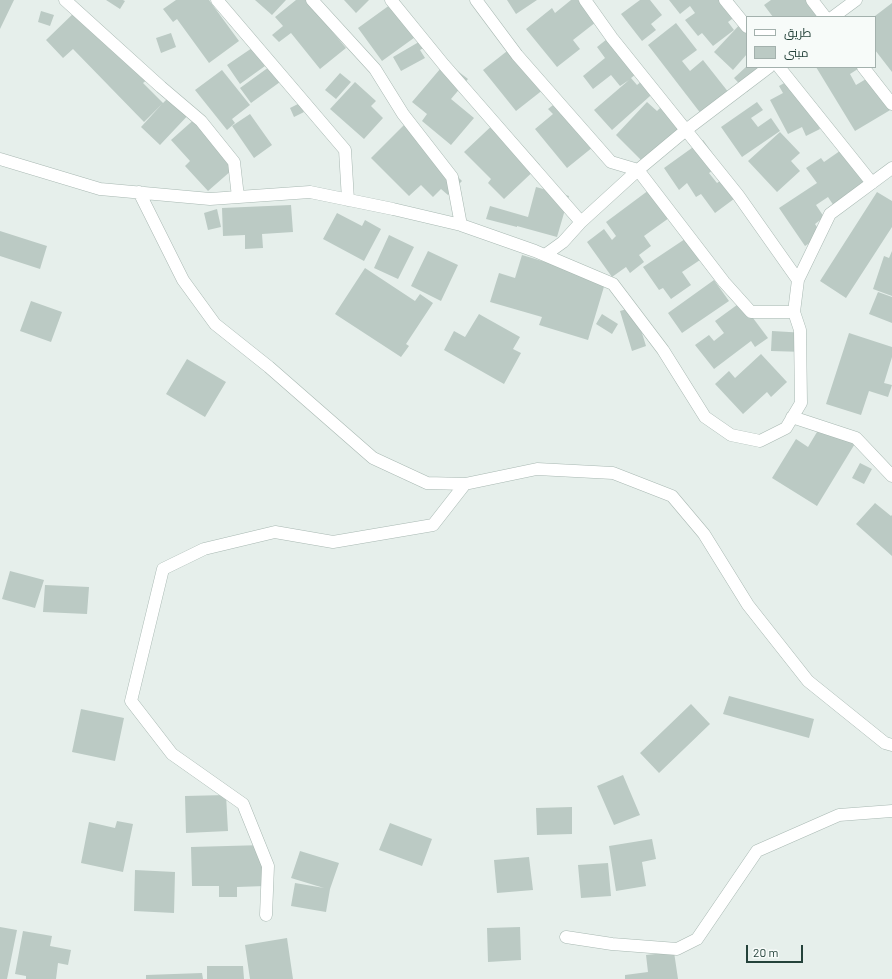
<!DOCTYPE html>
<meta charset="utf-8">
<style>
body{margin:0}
#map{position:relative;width:892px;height:979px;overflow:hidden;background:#e6efeb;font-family:Barlow,Cairo,sans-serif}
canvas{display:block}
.legend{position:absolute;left:746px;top:16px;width:130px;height:52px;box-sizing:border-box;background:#f7fbf9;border:1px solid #a3b1ad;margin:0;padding:5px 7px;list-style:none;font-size:12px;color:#24423a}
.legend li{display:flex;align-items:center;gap:8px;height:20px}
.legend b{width:20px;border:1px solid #a3b1ad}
.scale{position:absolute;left:746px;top:945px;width:57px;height:18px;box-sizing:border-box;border:2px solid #24423a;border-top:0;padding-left:5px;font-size:12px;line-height:14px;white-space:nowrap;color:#24423a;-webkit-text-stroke:3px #f7fbf9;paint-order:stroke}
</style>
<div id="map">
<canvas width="892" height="979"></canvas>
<ul class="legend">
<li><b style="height:5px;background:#fff"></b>طريق</li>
<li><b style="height:11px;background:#bbcac4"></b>مبنى</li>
</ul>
<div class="scale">20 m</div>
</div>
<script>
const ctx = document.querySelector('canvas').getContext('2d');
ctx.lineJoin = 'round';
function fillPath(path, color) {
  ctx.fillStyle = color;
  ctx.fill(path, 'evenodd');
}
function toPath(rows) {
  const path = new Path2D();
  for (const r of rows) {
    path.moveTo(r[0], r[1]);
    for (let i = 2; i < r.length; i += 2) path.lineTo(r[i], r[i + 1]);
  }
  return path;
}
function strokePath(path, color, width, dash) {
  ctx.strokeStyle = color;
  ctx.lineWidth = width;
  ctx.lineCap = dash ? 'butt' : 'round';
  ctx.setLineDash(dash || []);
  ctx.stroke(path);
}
fillPath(toPath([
 [0,0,14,0,0,29],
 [106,0,123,0,125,1,120,9],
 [176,0,209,0,239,41,209,63,177,19,173,22,163,9],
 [255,0,286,0,272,15],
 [296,0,306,0,346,48,320,69,291,33,279,42,272,35,283,26,275,17],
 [344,0,369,0,356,13],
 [507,0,537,0,516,14],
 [571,0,578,0,596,22,573,40,580,49,557,67,526,29,552,8,555,13],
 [640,0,650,0,662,15,651,24,656,30,642,41,621,14],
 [669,0,730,0,740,13,728,22,734,30,713,46,702,33,698,36,685,20,695,13,690,6,680,14],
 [771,0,817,0,829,17,773,17,764,5],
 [394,2,418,35,382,61,358,28],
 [892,3,892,72,875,50,875,16],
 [79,8,148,79,143,83,163,103,173,93,192,111,160,145,141,127,162,104,144,122,73,49,63,58,46,40],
 [41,11,54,15,50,26,38,22],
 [744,20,747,23,747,54,733,70,714,52],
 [676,23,697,50,682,61,690,71,703,60,733,98,705,119,648,45],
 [171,33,176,47,161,53,156,38],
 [612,35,640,71,631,78,637,85,648,76,659,88,612,130,594,110,629,80,620,86,611,75,593,89,583,76,605,58,597,47],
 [424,39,427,46,420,50,425,58,401,71,393,57],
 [252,48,265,66,240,84,227,65],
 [511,48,544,89,516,111,483,70],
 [446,62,468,79,451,99,474,118,451,145,422,121,427,114,412,102],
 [747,66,747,67,769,67,771,69,747,92,734,78],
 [269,67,280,82,251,103,240,88],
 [816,67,861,67,850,74,856,85,876,73,892,99,892,109,855,131],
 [222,70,250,105,232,119,235,123,227,130,195,90],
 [340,73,351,82,336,99,325,90],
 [793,78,820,129,806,136,802,127,788,134,770,100,783,93,779,86],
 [355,82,376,101,371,106,383,118,364,139,330,109],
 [562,98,593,147,567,168,535,129,553,114,548,109],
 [647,102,657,111,666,102,691,125,649,168,616,135],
 [757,102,763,110,751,118,758,127,771,118,780,131,742,157,721,127],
 [300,103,304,112,294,117,290,108],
 [250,114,272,145,254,158,232,126],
 [198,116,240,163,208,191,185,166,190,161,171,140],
 [499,119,540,165,504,199,488,183,491,179,464,152],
 [405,124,462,181,448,195,441,189,433,197,421,185,409,196,371,158],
 [780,132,800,153,791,161,800,171,777,192,748,161],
 [703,140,721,165,709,173,717,183,729,175,742,193,715,213,701,194,696,197,687,183,679,190,664,168],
 [847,146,870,181,834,206,828,197,816,205,824,217,815,224,822,235,805,246,779,208,817,183,806,168,821,158,824,162],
 [536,187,569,196,557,237,517,226,517,227,486,219,490,206,528,217],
 [649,190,669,218,644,236,651,246,639,255,644,262,630,273,626,267,612,277,587,242,604,229,612,240,616,236,606,222],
 [877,192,892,201,892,227,846,298,820,281],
 [291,205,293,232,262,234,263,248,245,249,245,235,223,236,222,208],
 [217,209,221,227,208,230,204,213],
 [337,213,362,226,365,220,381,229,364,261,323,239],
 [0,231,47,246,40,269,0,256],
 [389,235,414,247,398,279,374,268],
 [691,235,706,256,682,272,691,285,671,299,663,288,659,290,643,267],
 [428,251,458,265,441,301,411,286],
 [892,251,892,296,873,289,884,256,889,258],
 [522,255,606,280,588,340,539,325,542,317,490,302,499,273,515,278],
 [365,268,415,301,420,294,433,303,406,344,409,346,401,357,335,314],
 [714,280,729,301,682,333,668,313],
 [878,292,892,297,892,323,869,314],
 [31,301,62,312,51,342,20,331],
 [741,302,768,338,755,347,751,341,714,369,695,345,709,335,714,341,724,333,715,321],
 [634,307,646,346,632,351,620,311],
 [479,314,520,337,513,349,521,353,504,384,444,350,454,331,465,337],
 [602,314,618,324,612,334,596,324],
 [772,331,806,333,805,352,771,351],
 [849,333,892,347,892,357,884,383,892,385,888,397,869,391,861,415,826,404],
 [761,354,787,382,771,397,767,392,743,414,715,384,729,371,735,378],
 [187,359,226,382,205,417,166,394],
 [820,427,856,442,817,506,772,478,796,439,808,447],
 [860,463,872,469,864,484,852,478],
 [875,503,891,516,892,515,892,556,856,524],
 [10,571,44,580,35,608,2,599],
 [45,585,89,587,87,614,43,612],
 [729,696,814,719,809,738,723,714],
 [691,704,710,724,659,773,640,753],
 [81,709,124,718,115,761,72,752],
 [623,775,640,815,614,825,597,786],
 [226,795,228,831,186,833,185,796],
 [572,807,572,834,537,835,536,808],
 [117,821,133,824,123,872,81,863,89,822,115,828],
 [390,823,432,839,422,866,379,850],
 [652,839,656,859,642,862,646,886,616,891,609,846],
 [264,845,265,886,237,887,237,897,219,897,219,886,192,886,191,847],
 [300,851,339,863,330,889,326,912,291,906,295,883,324,888,291,878],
 [529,857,533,890,497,893,494,860],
 [608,863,611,896,581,898,578,865],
 [135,870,175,872,174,913,134,911],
 [0,927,17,930,7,979,0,979],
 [520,927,521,960,488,962,487,928],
 [23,931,52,936,50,946,71,950,68,965,58,963,56,979,26,979,26,976,15,974],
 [287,938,293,979,250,979,245,945],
 [674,952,678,979,625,979,625,975,648,972,646,955],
 [207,966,243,966,244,979,207,979],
 [202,973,203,979,146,979,146,975]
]), '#bbcac4');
const street = toPath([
 [65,0,161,87,201,121,234,162,238,197],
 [217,0,345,150,348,200],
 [312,0,375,69,403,114,452,177,461,225],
 [391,0,444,65,581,222],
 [476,0,517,55,611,162,638,170,724,282,751,312,794,312],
 [585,0,612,38,738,195,798,280],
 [725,0,747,27],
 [812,0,825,17],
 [833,17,856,0],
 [779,67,872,183],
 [863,67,892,104],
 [0,159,100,189,210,199,310,192,393,209,461,225,535,251,613,284,663,350,705,417,731,435,760,441,786,428,801,403,800,330,794,312,798,280,830,214,892,168],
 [139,192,183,280,215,324,269,367,373,458,427,483,465,484,537,469,613,473,672,496,704,534,748,605,808,681,885,743,892,745],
 [545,255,563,242,581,222,638,170,686,130,769,67],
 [792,417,856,438,892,476],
 [266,915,268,866,243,804,172,754,131,701,163,569,204,549,275,532,333,542,433,525,465,484],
 [566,937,612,944,677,949,697,939,757,851,839,815,892,811]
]);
strokePath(street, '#a8b8b2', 13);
strokePath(street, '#fff', 12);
</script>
